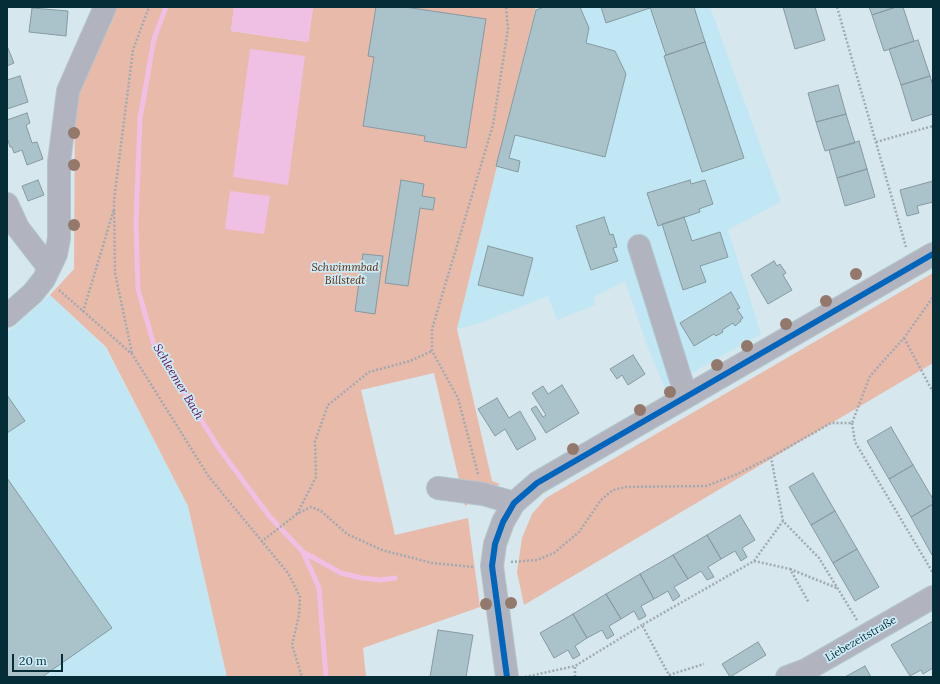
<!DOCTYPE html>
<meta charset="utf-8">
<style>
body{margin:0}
#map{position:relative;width:940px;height:684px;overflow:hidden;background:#d6e7ed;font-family:Lora,serif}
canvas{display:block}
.frame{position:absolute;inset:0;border:8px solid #052d38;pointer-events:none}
.scale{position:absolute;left:12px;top:654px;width:51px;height:18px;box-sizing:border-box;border:2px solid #052d38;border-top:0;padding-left:5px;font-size:12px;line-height:14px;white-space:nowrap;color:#052d38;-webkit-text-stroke:3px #ccecf7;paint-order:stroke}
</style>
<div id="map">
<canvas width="940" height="684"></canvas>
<div class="frame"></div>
<div class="scale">20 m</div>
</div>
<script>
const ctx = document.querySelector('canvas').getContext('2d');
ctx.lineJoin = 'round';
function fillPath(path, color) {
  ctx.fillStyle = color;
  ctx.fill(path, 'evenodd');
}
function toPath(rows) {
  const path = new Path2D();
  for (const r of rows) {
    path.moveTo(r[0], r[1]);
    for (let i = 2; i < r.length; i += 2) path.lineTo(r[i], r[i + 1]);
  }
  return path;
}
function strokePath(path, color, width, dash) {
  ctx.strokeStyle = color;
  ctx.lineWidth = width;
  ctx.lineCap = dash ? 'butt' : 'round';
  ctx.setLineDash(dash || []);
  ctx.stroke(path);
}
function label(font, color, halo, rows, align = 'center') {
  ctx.font = font + ' Lora,serif';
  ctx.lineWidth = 3.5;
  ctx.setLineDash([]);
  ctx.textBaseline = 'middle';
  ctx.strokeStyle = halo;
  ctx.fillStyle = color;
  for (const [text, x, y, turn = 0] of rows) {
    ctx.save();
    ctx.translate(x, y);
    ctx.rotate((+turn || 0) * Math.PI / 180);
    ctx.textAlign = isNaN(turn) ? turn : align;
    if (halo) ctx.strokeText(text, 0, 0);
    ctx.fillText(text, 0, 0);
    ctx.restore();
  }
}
fillPath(toPath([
 [536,7,710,7,781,202,728,230,761,334,665,388,648,348,625,281,594,297,595,305,557,320,548,296,480,323,457,329],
 [50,295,105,347,188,506,227,677,7,677,7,333]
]), '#c1e7f4');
fillPath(toPath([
 [114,7,234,7,231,31,308,42,313,7,536,7,457,329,492,481,500,484,465,506,434,373,361,390,395,535,468,518,480,607,363,648,366,677,227,677,188,506,106,347,50,295,74,269,75,100],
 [933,273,933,363,524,605,517,572,522,538,532,514,546,498]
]), '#e8baaa');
fillPath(toPath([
 [234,7,313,7,308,42,231,31],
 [250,49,305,56,288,185,233,177],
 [230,191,270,196,264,234,225,229]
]), '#f0bfe4');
strokePath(toPath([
 [166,7,154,39,140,119,136,223,138,289,153,342,218,447,270,517,303,552,319,588,326,677],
 [303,552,341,573,361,578,380,580,395,578]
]), '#f0bfe4', 5);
const building = toPath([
 [376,7,405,7,486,19,466,148,424,141,425,136,363,126,374,57,368,56,376,7],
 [544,7,580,7,589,28,586,43,615,51,626,74,605,157,515,135,509,158,520,161,518,172,496,166,536,10,544,7],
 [601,7,650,7,650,8,606,23,601,7],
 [650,7,694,7,705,42,666,55,650,7],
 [783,7,815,7,825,40,795,49,783,7],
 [869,7,896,7,872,15,869,7],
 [896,7,903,7,914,41,884,51,872,15,896,7],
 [32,8,68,11,66,36,29,32,32,8],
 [918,40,930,76,901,85,889,49,918,40],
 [705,42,744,158,702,172,664,56,705,42],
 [7,46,14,63,7,66,7,46],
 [20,76,28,102,7,109,7,80,20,76],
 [930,76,933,86,933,114,912,121,901,85,930,76],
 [838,85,846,114,816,122,808,93,838,85],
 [27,113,30,123,26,125,32,143,37,142,43,159,27,165,22,150,14,153,12,147,10,147,7,137,7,120,27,113],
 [846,114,855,143,825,151,816,122,846,114],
 [859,141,867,169,837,178,829,150,859,141],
 [867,169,875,197,845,206,837,178,867,169],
 [38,180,44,195,28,201,22,186,38,180],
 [401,180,424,184,422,196,435,198,433,210,420,208,408,286,385,283,401,180],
 [690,180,691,184,705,180,713,204,699,209,700,212,658,226,647,193,690,180],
 [933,181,933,202,917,206,919,213,907,216,900,190,933,181],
 [604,217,610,235,613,234,617,247,613,248,618,261,591,270,576,226,604,217],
 [684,217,692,241,720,232,728,257,700,266,706,282,683,290,662,224,684,217],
 [488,246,533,258,523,296,478,285,488,246],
 [363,254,383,256,375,314,355,311,363,254],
 [774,261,777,266,780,264,786,273,783,275,792,290,768,304,751,275,774,261],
 [731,292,740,308,737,309,743,318,740,320,741,321,735,326,733,323,722,330,723,332,716,336,714,334,694,346,680,323,731,292],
 [633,355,645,374,628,385,622,375,617,379,610,369,633,355],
 [562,385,579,413,546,433,531,409,536,406,543,417,546,415,532,393,543,386,548,394,562,385],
 [7,395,25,421,7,433,7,395],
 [497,398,509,418,520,411,536,439,517,450,505,429,495,436,478,409,497,398],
 [891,427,913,465,889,479,867,441,891,427],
 [913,465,933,499,933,504,911,517,889,479,913,465],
 [813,473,835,511,811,525,789,487,813,473],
 [7,478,112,628,42,677,7,677,7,478],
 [933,504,933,554,932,555,911,517,933,504],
 [835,511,857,549,833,563,811,525,835,511],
 [740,515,755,540,742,548,747,557,741,561,735,551,721,559,707,535,740,515],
 [707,535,721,559,708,567,714,577,707,580,701,571,688,579,673,555,707,535],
 [857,549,879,587,855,601,833,563,857,549],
 [673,555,688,579,674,587,680,596,673,601,668,591,654,599,640,574,673,555],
 [640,574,654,599,641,606,646,616,639,620,634,611,621,619,606,594,640,574],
 [606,594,621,619,609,626,614,635,607,639,602,630,587,638,573,614,606,594],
 [573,614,587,638,575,646,580,655,573,659,568,650,554,658,540,633,573,614],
 [933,621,933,668,923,674,921,670,910,676,891,645,933,621],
 [438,630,473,635,466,677,430,677,438,630],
 [758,642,766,655,730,677,722,664,758,642],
 [865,666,871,677,845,677,865,666]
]);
fillPath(building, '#aac2ca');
strokePath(building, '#869aa1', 1);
const minor = toPath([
 [7,204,18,228,49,268],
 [639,246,686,396],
 [7,316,33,293,44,279,56,254,59,238,59,162,68,91,105,7],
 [438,488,483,494,514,503],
 [507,677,492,566,495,544,503,522,514,503,537,483,933,254],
 [787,677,806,670,933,597]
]);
strokePath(minor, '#b2c5cb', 24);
strokePath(toPath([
 [837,7,906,247],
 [876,142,933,126],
 [59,290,132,354,209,477,288,573,300,597,299,615,292,645,302,677],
 [83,312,114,209],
 [904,338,933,392],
 [132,353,115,273,114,200,133,50,149,7],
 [852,423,855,442,933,573],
 [478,474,458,398,432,351,432,329,493,125,508,29,506,7],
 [297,514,316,477,315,441,328,405,369,372,410,361,432,351],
 [261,542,297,514,311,507,321,511,347,534,382,550,432,563,474,567],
 [754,561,790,569,809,603],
 [511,562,537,560,554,553,579,532,601,500,613,490,626,487,706,486,735,475,771,457],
 [790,569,837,588],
 [857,620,819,558,783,521,771,457,831,423,852,423,870,376,904,338,933,297],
 [669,675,704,664],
 [525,677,575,666,642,625],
 [575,677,575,666],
 [670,677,642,625,754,561,783,521]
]), '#a1a9b1', 2.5, [2, 2]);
strokePath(minor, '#b1b4be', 22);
strokePath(toPath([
 [507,677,492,566,495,544,503,522,514,503,537,483,933,254]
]), '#0065bd', 6);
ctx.fillStyle = '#93786c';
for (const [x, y] of [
 [74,133],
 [74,165],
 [74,225],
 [856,274],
 [826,301],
 [786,324],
 [747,346],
 [717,365],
 [670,392],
 [640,410],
 [573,449],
 [511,603],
 [486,604]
]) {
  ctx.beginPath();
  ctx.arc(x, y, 6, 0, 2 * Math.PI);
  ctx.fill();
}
label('italic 11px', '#5d1e02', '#ccecf7', [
 ["Schwimmbad",345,268],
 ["Billstedt",345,281]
]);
label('11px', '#052d38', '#ccecf7', [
 ["Liebezeitstraße",861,639,-30]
]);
label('italic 12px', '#63114f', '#ccecf7', [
 ["Schleemer Bach",178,382,59]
]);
</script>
